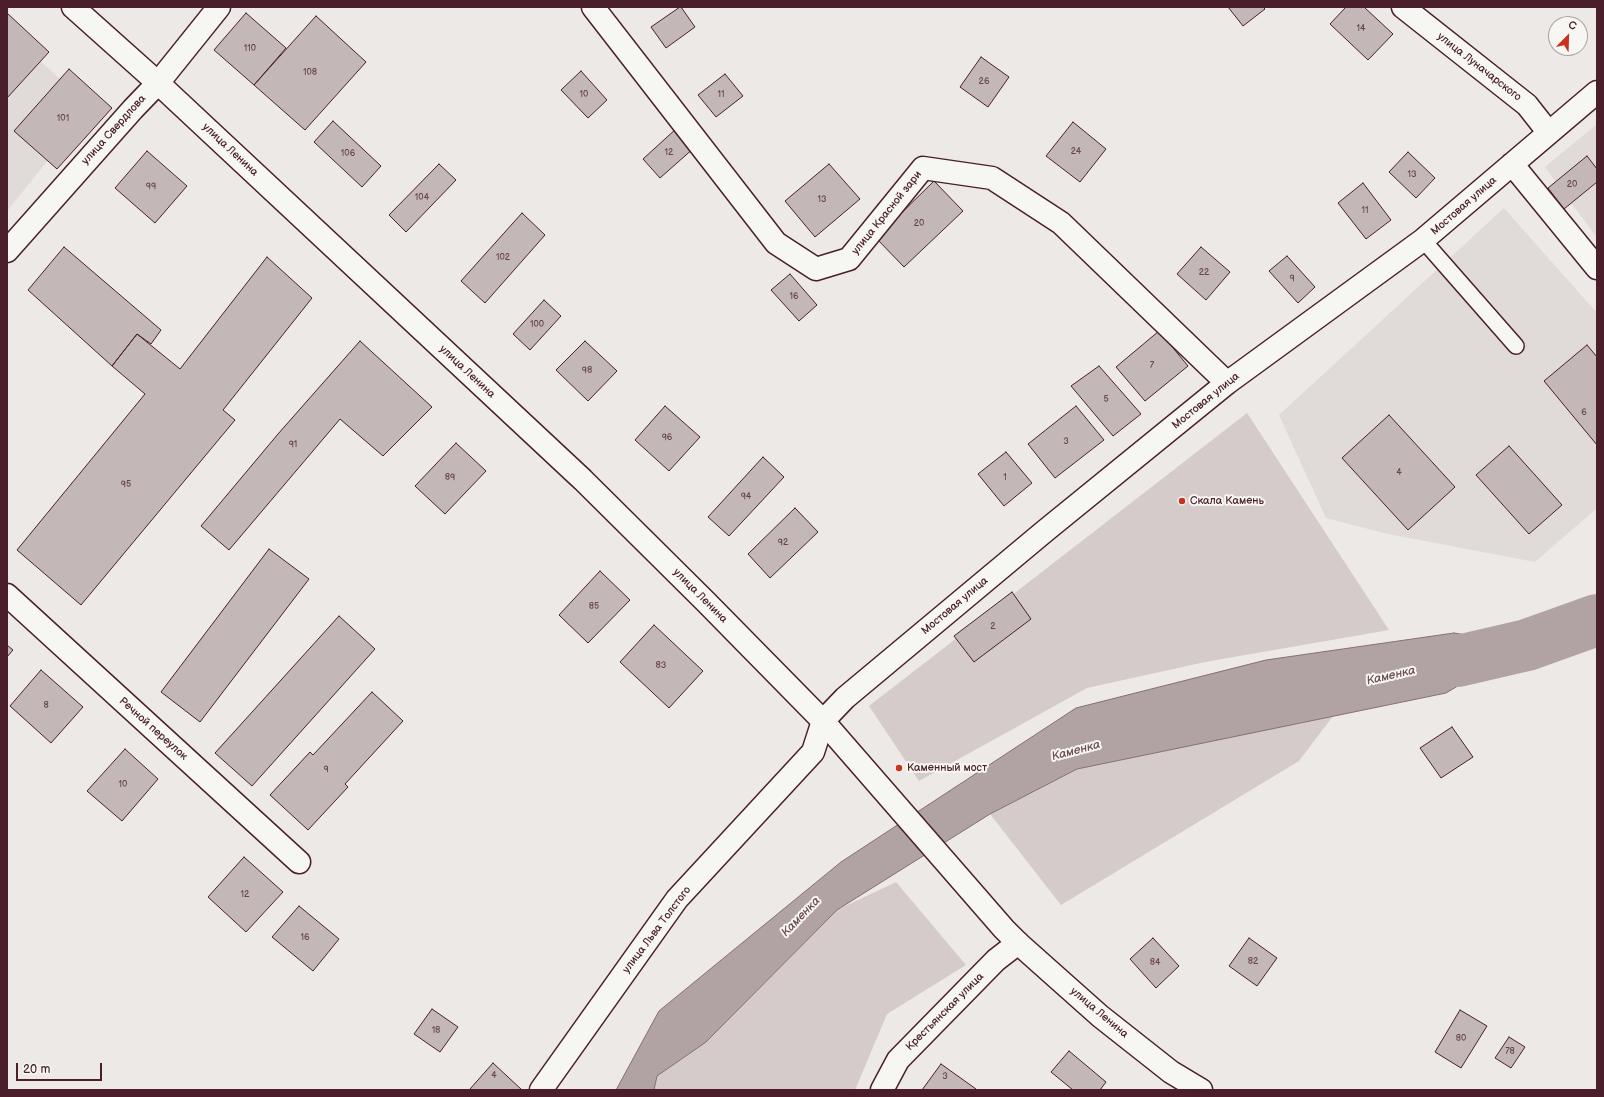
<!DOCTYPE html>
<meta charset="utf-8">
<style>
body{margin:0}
#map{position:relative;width:1604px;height:1097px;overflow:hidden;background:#ece9e6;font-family:"Balsamiq Sans",sans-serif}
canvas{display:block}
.frame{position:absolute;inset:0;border:8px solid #4a1f2b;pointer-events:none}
.north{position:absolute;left:1548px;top:16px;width:40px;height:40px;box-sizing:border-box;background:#f6f6f2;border:1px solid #b1a0a2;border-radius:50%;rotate:23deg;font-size:11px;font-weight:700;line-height:16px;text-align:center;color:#4a1f2b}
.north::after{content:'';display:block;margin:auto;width:14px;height:18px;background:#c8321e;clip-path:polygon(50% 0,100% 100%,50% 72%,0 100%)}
.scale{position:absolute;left:16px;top:1063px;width:86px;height:18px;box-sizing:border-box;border:2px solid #4a1f2b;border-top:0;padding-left:5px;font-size:12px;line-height:14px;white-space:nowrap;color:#4a1f2b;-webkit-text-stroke:3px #f6f6f2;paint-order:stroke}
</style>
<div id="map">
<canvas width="1604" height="1097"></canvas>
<div class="frame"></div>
<div class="north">С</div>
<div class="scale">20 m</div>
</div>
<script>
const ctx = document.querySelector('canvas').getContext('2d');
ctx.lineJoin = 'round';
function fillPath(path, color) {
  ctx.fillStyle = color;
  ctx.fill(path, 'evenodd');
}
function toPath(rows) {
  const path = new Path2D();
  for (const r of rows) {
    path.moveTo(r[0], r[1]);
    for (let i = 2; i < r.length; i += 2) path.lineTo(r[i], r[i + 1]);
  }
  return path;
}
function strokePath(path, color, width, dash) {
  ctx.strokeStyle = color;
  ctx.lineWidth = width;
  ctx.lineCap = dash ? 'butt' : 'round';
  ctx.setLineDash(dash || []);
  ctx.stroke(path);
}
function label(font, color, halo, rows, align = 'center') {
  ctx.font = font + ' "Balsamiq Sans",sans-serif';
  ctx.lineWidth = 4;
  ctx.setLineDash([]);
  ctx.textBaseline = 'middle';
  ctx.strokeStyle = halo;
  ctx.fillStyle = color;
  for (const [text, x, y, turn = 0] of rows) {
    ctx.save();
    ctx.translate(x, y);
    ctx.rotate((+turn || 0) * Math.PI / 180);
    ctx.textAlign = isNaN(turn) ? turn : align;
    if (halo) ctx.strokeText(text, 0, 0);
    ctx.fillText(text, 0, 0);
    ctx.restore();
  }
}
fillPath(toPath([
 [7,31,91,107,7,211],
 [1597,124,1597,238,1545,167],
 [1504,208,1597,313,1597,508,1535,562,1388,534,1326,518,1279,415]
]), '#e0dad8');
fillPath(toPath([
 [1247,413,1389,630,1205,662,1087,688,919,781,869,706],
 [1333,716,1299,761,1061,905,990,814,1077,769],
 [896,882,966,965,887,1014,855,1090,654,1090,657,1076,706,1042,837,910]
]), '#d4cbca');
const water = toPath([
 [1454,633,1527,645,1446,693,1077,769,990,814,837,910,706,1042,657,1076,654,1090,616,1090,659,1011,841,862,1076,708,1266,660,1454,633]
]);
fillPath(water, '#b1a2a3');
strokePath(water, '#886e73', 1);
strokePath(toPath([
 [1458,661,1527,645,1597,620]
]), '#b1a2a3', 52);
const building = toPath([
 [680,7,681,7,695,27,666,48,651,27,680,7],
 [1228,7,1263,7,1265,9,1243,26,1228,7],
 [1346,7,1364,7,1393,34,1368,60,1330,24,1346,7],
 [7,13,49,52,7,98,7,13],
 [246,13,286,48,254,85,214,50,246,13],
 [316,16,366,62,305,130,254,85,316,16],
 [981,57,1009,77,988,107,960,87,981,57],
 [69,69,112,108,57,169,14,131,69,69],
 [581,71,607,100,588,118,561,90,581,71],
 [725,74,743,96,716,117,698,95,725,74],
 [333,121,381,166,362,187,314,142,333,121],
 [1073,122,1106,149,1080,182,1046,156,1073,122],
 [677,128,695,147,660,178,643,159,677,128],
 [147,151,187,186,155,223,115,188,147,151],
 [1408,152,1435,178,1416,198,1389,172,1408,152],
 [1587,156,1597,169,1597,182,1564,209,1548,188,1587,156],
 [439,164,456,180,406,232,389,215,439,164],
 [829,164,860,199,815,237,785,201,829,164],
 [934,181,963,211,904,267,876,238,934,181],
 [1363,183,1391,220,1366,239,1338,203,1363,183],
 [522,213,545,235,485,303,461,281,522,213],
 [64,247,161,330,151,344,137,334,112,366,28,290,64,247],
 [1201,247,1230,272,1206,300,1177,274,1201,247],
 [1287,256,1315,287,1298,303,1269,271,1287,256],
 [267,257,312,298,223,410,235,420,81,605,17,550,145,394,112,366,137,334,180,369,267,257],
 [790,274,817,305,799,321,771,290,790,274],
 [544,300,561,316,530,350,513,334,544,300],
 [1159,331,1188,366,1145,401,1116,367,1159,331],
 [360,341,432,407,383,456,340,419,229,550,201,526,278,434,360,341],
 [585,341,617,371,588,401,556,370,585,341],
 [1587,345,1597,357,1597,445,1544,381,1587,345],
 [1099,366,1141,414,1113,436,1071,386,1099,366],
 [665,406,700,437,669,471,635,440,665,406],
 [1076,406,1104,440,1055,478,1028,444,1076,406],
 [1389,415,1455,487,1408,530,1342,458,1389,415],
 [456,443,486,471,445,514,415,486,456,443],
 [1509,446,1562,505,1529,534,1476,475,1509,446],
 [1006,452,1032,483,1004,506,978,474,1006,452],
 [763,457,784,477,729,536,708,517,763,457],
 [795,508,818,532,770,578,748,554,795,508],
 [269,549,309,579,200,722,161,692,269,549],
 [600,571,630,600,588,643,559,615,600,571],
 [1012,592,1031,619,974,662,954,636,1012,592],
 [339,616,375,649,252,786,215,753,339,616],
 [654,625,703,671,669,708,620,662,654,625],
 [7,645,13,650,7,657,7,645],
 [41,670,83,707,51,743,10,706,41,670],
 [372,692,403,721,345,784,348,787,308,830,270,795,310,752,313,755,372,692],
 [1452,727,1473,757,1441,778,1420,748,1452,727],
 [125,749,158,779,122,821,87,791,125,749],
 [244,857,283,892,246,932,208,897,244,857],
 [299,906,339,939,313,971,272,937,299,906],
 [1153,938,1179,966,1156,988,1130,959,1153,938],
 [1249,938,1277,958,1257,986,1229,966,1249,938],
 [432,1009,458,1027,440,1052,414,1034,432,1009],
 [1460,1010,1487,1026,1461,1068,1435,1052,1460,1010],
 [1509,1037,1525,1047,1511,1068,1495,1058,1509,1037],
 [1069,1051,1106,1082,1100,1090,1073,1090,1051,1072,1069,1051],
 [493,1063,522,1090,471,1090,470,1089,493,1063],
 [941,1064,976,1089,976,1090,922,1090,941,1064]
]);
fillPath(building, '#c4b7b7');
strokePath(building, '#4a1f2b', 1);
const lane = toPath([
 [1423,240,1516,346]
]);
const street = toPath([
 [593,7,776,243,816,269,849,259,923,168,992,178,1061,223,1227,383],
 [1403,7,1527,105,1549,133],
 [158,83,219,7],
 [1512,164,1597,268],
 [7,595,299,862],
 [541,1090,677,899,813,752,823,721,845,698,1045,531,1227,383,1423,240,1597,92],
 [882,1090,898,1060,996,960,1018,943]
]);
const secondary = toPath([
 [7,251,133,109,158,83]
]);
const primary = toPath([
 [73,7,158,83,583,480,706,602,823,721,1004,929,1018,943,1100,1016,1171,1072,1201,1090]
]);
strokePath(lane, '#4a1f2b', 18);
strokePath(street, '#4a1f2b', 25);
strokePath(secondary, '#4a1f2b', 25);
strokePath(primary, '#4a1f2b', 25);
strokePath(lane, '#f6f6f2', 15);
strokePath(street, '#f6f6f2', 22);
strokePath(secondary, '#f6f6f2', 22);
strokePath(primary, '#f6f6f2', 22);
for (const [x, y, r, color] of [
 [1182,501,4,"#c8321e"],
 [899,768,4,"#c8321e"]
]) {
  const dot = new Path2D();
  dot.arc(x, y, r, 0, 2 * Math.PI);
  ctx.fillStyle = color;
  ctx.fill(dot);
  strokePath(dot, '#f6f6f2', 1.5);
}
label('9px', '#68454e', null, [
 ["14",1361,29],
 ["110",250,49],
 ["108",310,73],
 ["26",984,82],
 ["10",584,95],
 ["11",721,95],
 ["101",63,119],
 ["24",1076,152],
 ["12",669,153],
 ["106",348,154],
 ["13",1412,175],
 ["20",1572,185],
 ["99",151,187],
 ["104",422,198],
 ["13",822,200],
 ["11",1365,211],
 ["20",919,224],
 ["102",503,258],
 ["22",1204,273],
 ["9",1292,279],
 ["16",794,297],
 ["100",537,325],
 ["7",1152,366],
 ["98",587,371],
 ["5",1106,400],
 ["6",1584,413],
 ["96",667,438],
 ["3",1066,442],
 ["91",293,445],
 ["4",1399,473],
 ["89",450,478],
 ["1",1005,478],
 ["95",126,485],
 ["94",746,497],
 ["92",783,543],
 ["85",594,607],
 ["2",993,627],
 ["83",661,666],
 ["8",46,706],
 ["9",326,770],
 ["10",123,785],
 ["12",245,895],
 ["16",305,938],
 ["82",1253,962],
 ["84",1155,963],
 ["18",436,1031],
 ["80",1461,1039],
 ["78",1510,1052],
 ["4",494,1076],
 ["3",945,1077]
]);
label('11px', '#4a1f2b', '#f6f6f2', [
 ["улица Луначарского",1479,67,38],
 ["улица Свердлова",114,130,-48],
 ["улица Ленина",230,150,43],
 ["Мостовая улица",1464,206,-41],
 ["улица Красной зари",887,213,-51],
 ["улица Ленина",467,372,43],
 ["Мостовая улица",1206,401,-39],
 ["улица Ленина",700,596,45],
 ["Мостовая улица",955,606,-40],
 ["Речной переулок",153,729,42],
 ["улица Льва Толстого",657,930,-53],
 ["Крестьянская улица",945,1012,-45],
 ["улица Ленина",1099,1013,40]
]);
label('11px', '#4a1f2b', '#f6f6f2', [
 ["Скала Камень",1190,501],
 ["Каменный мост",907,768]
], 'left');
label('italic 12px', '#6e4d55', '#f6f6f2', [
 ["Каменка",1391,676,-13],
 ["Каменка",1076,751,-15],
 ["Каменка",801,917,-46]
]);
</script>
